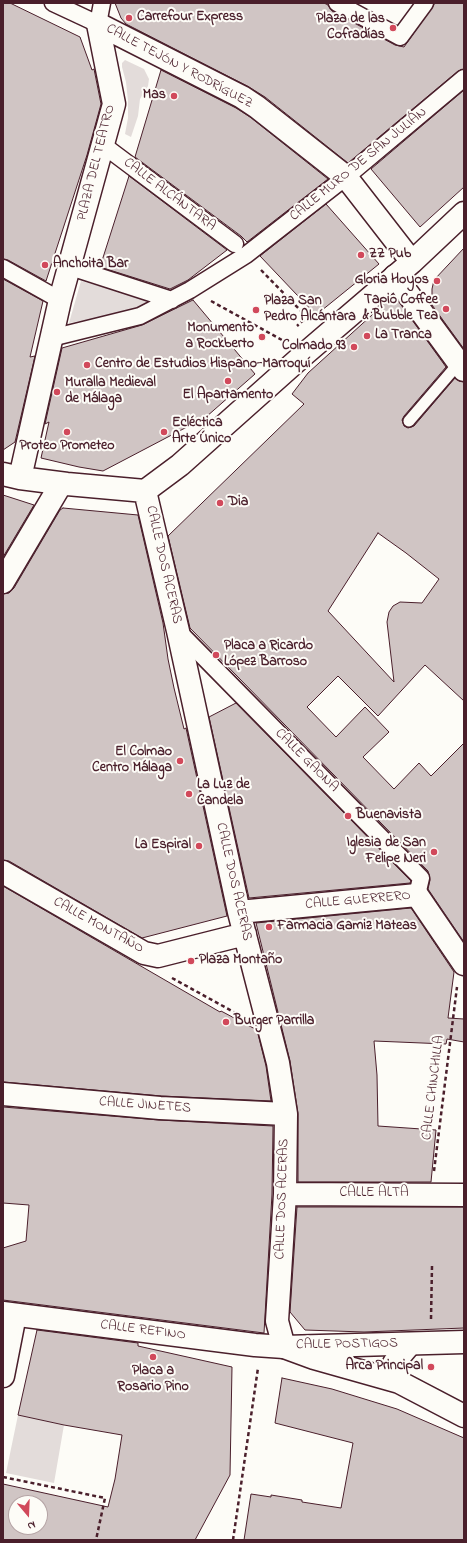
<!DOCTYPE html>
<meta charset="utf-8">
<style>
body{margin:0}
#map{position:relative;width:467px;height:1543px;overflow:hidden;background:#fdfcf7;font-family:"Indie Flower",sans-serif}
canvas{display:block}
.frame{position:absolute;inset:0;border:4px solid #4a1f2b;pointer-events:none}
.north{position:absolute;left:8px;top:1495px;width:40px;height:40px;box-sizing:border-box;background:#fdfcf7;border:1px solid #b5a4a5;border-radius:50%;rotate:161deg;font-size:11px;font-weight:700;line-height:16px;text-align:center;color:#4a1f2b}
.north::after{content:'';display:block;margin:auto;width:14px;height:18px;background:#d1495b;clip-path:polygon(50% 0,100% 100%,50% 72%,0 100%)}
</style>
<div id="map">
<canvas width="467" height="1543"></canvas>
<div class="frame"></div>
<div class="north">N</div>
</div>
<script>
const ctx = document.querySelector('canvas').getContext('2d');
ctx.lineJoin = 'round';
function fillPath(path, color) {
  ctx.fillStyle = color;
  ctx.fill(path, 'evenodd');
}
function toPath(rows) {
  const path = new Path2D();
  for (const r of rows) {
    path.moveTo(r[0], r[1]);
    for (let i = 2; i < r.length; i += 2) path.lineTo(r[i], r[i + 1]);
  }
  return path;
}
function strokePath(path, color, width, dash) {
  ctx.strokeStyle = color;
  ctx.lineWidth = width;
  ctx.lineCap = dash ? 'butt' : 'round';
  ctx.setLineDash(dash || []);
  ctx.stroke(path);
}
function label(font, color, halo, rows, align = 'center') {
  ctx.font = font + ' "Indie Flower",sans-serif';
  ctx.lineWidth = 4;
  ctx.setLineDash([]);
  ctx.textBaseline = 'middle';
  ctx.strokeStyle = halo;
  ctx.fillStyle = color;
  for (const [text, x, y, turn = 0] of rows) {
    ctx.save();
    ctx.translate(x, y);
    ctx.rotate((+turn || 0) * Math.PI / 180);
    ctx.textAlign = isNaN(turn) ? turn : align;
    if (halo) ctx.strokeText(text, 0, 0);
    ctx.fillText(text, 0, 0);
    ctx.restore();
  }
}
fillPath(toPath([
 [125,60,144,69,149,79,148,86,140,99,138,116,131,137,125,134,128,118,128,101,126,82,122,67,122,63],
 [81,281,150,300,129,312,69,323],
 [18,1415,64,1425,54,1483,6,1473]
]), '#e3dcda');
const building = toPath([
 [3,3,10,3,80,37,92,70,94,69,101,104,87,155,46,281,8,260,3,259,3,3],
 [115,3,324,3,328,5,332,11,395,45,404,47,435,3,464,3,464,69,458,71,348,163,265,97,249,87,126,24,121,18,115,3],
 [161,70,236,108,250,117,328,179,247,242,241,236,135,157,161,70],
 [464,90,464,187,420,227,371,169,464,90],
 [129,176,227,250,188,280,170,289,100,267,129,176],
 [326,204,379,264,316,315,260,256,326,204],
 [464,248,464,349,432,305,432,289,434,280,464,248],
 [3,279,43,301,30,357,35,356,15,442,3,450,3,279],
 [394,295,446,367,404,416,402,420,404,426,408,428,414,426,455,378,459,381,464,382,464,701,425,665,378,716,338,676,307,707,336,737,365,707,389,732,363,757,394,789,419,763,431,776,464,743,464,942,428,889,430,880,428,871,190,628,168,536,304,404,292,394,308,373,394,295],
 [378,533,406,553,439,579,422,603,400,602,393,606,389,612,387,622,394,682,328,611,378,533],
 [193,300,255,374,206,417,103,471,79,467,41,458,49,422,45,424,62,348,142,325,193,300],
 [3,495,34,505,3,557,3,495],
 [63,508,138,515,163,623,168,659,174,688,184,729,186,728,227,916,142,938,9,861,3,860,3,594,9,593,14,588,60,510,63,508],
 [236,703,411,881,410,883,249,898,209,717,236,703],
 [3,886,220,1012,221,1011,257,1030,266,1066,271,1101,161,1096,3,1082,3,886],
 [411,908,454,972,448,1018,464,1019,464,1042,447,1039,446,1044,374,1041,377,1075,378,1126,436,1130,431,1182,298,1182,298,1114,290,1061,256,923,411,908],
 [3,1107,159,1120,273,1126,272,1194,264,1333,3,1300,3,1248,26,1241,29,1205,3,1203,3,1107],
 [297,1207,464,1207,464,1328,364,1332,305,1330,290,1312,297,1207],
 [37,1330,138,1343,138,1346,232,1367,230,1475,195,1540,3,1540,3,1484,108,1507,115,1479,122,1435,64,1425,18,1415,37,1330],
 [16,1503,40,1503,40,1527,16,1527,16,1503],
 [282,1378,332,1389,397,1409,464,1438,464,1540,244,1540,251,1494,271,1497,271,1495,302,1500,302,1502,341,1508,353,1443,275,1423,282,1378]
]);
fillPath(building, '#d0c5c4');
strokePath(building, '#4a1f2b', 1);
const service = toPath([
 [409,421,459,363]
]);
const pedestrian = toPath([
 [53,3,98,24,102,3],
 [337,3,400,37,425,3],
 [103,145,235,244],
 [70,267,172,300],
 [3,268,60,300],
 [51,338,140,316,190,290,246,255,346,177,464,78],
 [178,631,421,878,417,895]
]);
const minor = toPath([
 [98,24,242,97,257,107,346,177,412,262],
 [3,474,20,478,67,484,145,491,180,465,300,358,412,262,464,213],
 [20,478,60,300,114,104,98,24],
 [145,491,178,631,239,912,278,1063,286,1114,285,1194,277,1321,284,1347,314,1358,399,1382,464,1416],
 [3,582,61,484],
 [3,872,144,953,158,956,245,934],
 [239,912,417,895,464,964],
 [3,1094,160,1108,286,1114],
 [285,1194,464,1195],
 [3,1376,15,1315],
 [399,1382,395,1374,394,1363,410,1344]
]);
const tertiary = toPath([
 [395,276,464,370],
 [3,1313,255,1345,284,1347,464,1342]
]);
strokePath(service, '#4a1f2b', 14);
strokePath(pedestrian, '#4a1f2b', 19);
strokePath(minor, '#4a1f2b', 25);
strokePath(tertiary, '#4a1f2b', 25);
strokePath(toPath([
 [261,270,307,317,297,326],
 [211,301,282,340],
 [172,978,241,1016],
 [434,1171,457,987],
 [431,1319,432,1266],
 [3,1477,105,1498,96,1540],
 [233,1540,258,1368]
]), '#4a1f2b', 2.5, [4, 3]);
strokePath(service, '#fdfcf7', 11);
strokePath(pedestrian, '#fdfcf7', 16);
strokePath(minor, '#fdfcf7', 22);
strokePath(tertiary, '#fdfcf7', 22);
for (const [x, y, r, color] of [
 [129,18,4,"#d1495b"],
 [393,28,4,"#d1495b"],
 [174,96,4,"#d1495b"],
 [361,255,4,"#d1495b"],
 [45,265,4,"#d1495b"],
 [437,281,4,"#d1495b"],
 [446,309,4,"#d1495b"],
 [256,310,4,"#d1495b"],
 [367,336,4,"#d1495b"],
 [262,337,4,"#d1495b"],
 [354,347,4,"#d1495b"],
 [87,365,4,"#d1495b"],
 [228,381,4,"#d1495b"],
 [57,392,4,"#d1495b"],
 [67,432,4,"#d1495b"],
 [164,432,4,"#d1495b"],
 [220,503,4,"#d1495b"],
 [216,655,4,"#d1495b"],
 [180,761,4,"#d1495b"],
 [189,794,4,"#d1495b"],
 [348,816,4,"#d1495b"],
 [199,846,4,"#d1495b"],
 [434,852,4,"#d1495b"],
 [269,927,4,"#d1495b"],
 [191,961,4,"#d1495b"],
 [226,1022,4,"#d1495b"],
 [153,1357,4,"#d1495b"],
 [431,1367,4,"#d1495b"]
]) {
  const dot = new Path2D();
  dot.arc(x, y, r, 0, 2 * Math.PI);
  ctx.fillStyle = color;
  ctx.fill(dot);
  strokePath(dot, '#fdfcf7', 1.5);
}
label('bold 14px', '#4a1f2b', '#fdfcf7', [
 ["Carrefour Express",137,18],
 ["Plaza de las",385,20,"right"],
 ["Cofradías",385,36,"right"],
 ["Mas",166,96,"right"],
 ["ZZ Pub",369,255],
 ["Anchoita Bar",53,265],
 ["Gloria Hoyos",429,281,"right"],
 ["Tapio Coffee",438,301,"right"],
 ["& Bubble Tea",438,317,"right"],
 ["Plaza San",264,302],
 ["Pedro Alcántara",264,318],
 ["Monumento",254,329,"right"],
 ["a Rockberto",254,345,"right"],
 ["La Tranca",375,336],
 ["Colmado 93",346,347,"right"],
 ["Centro de Estudios Hispano-Marroquí",95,365],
 ["Muralla Medieval",65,384],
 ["de Málaga",65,400],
 ["El Apartamento",228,396,"center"],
 ["Ecléctica",172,424],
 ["Arte Único",172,440],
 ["Proteo Prometeo",67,447,"center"],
 ["Dia",228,503],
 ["Placa a Ricardo",224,647],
 ["López Barroso",224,663],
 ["El Colmao",172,753,"right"],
 ["Centro Málaga",172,769,"right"],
 ["La Luz de",197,786],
 ["Candela",197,802],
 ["Buenavista",356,816],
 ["Iglesia de San",426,844,"right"],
 ["Felipe Neri",426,860,"right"],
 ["La Espiral",191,846,"right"],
 ["Farmacia Gamiz Mateas",277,927],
 ["Plaza Montaño",199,961],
 ["Burger Parrilla",234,1022],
 ["Arca Principal",423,1367,"right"],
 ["Placa a",153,1372,"center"],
 ["Rosario Pino",153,1388,"center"]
], 'left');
label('14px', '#4a1f2b', '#fdfcf7', [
 ["CALLE TEJÓN Y RODRÍGUEZ",179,67,28],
 ["PLAZA DEL TEATRO",97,163,-76],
 ["CALLE MURO DE SAN JULIÁN",359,165,-39],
 ["CALLE ALCÁNTARA",169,195,37],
 ["CALLE DOS ACERAS",163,565,77],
 ["CALLE GAONA",306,761,45],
 ["CALLE DOS ACERAS",233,882,77],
 ["CALLE GUERRERO",358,901,-5],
 ["CALLE MONTAÑO",98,926,29],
 ["CALLE CHINCHILLA",434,1088,-83],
 ["CALLE JINETES",145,1106,4],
 ["CALLE ALTA",374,1194],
 ["CALLE DOS ACERAS",283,1199,-88],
 ["CALLE REFINO",143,1331,7],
 ["CALLE POSTIGOS",347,1345,-1]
]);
</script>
